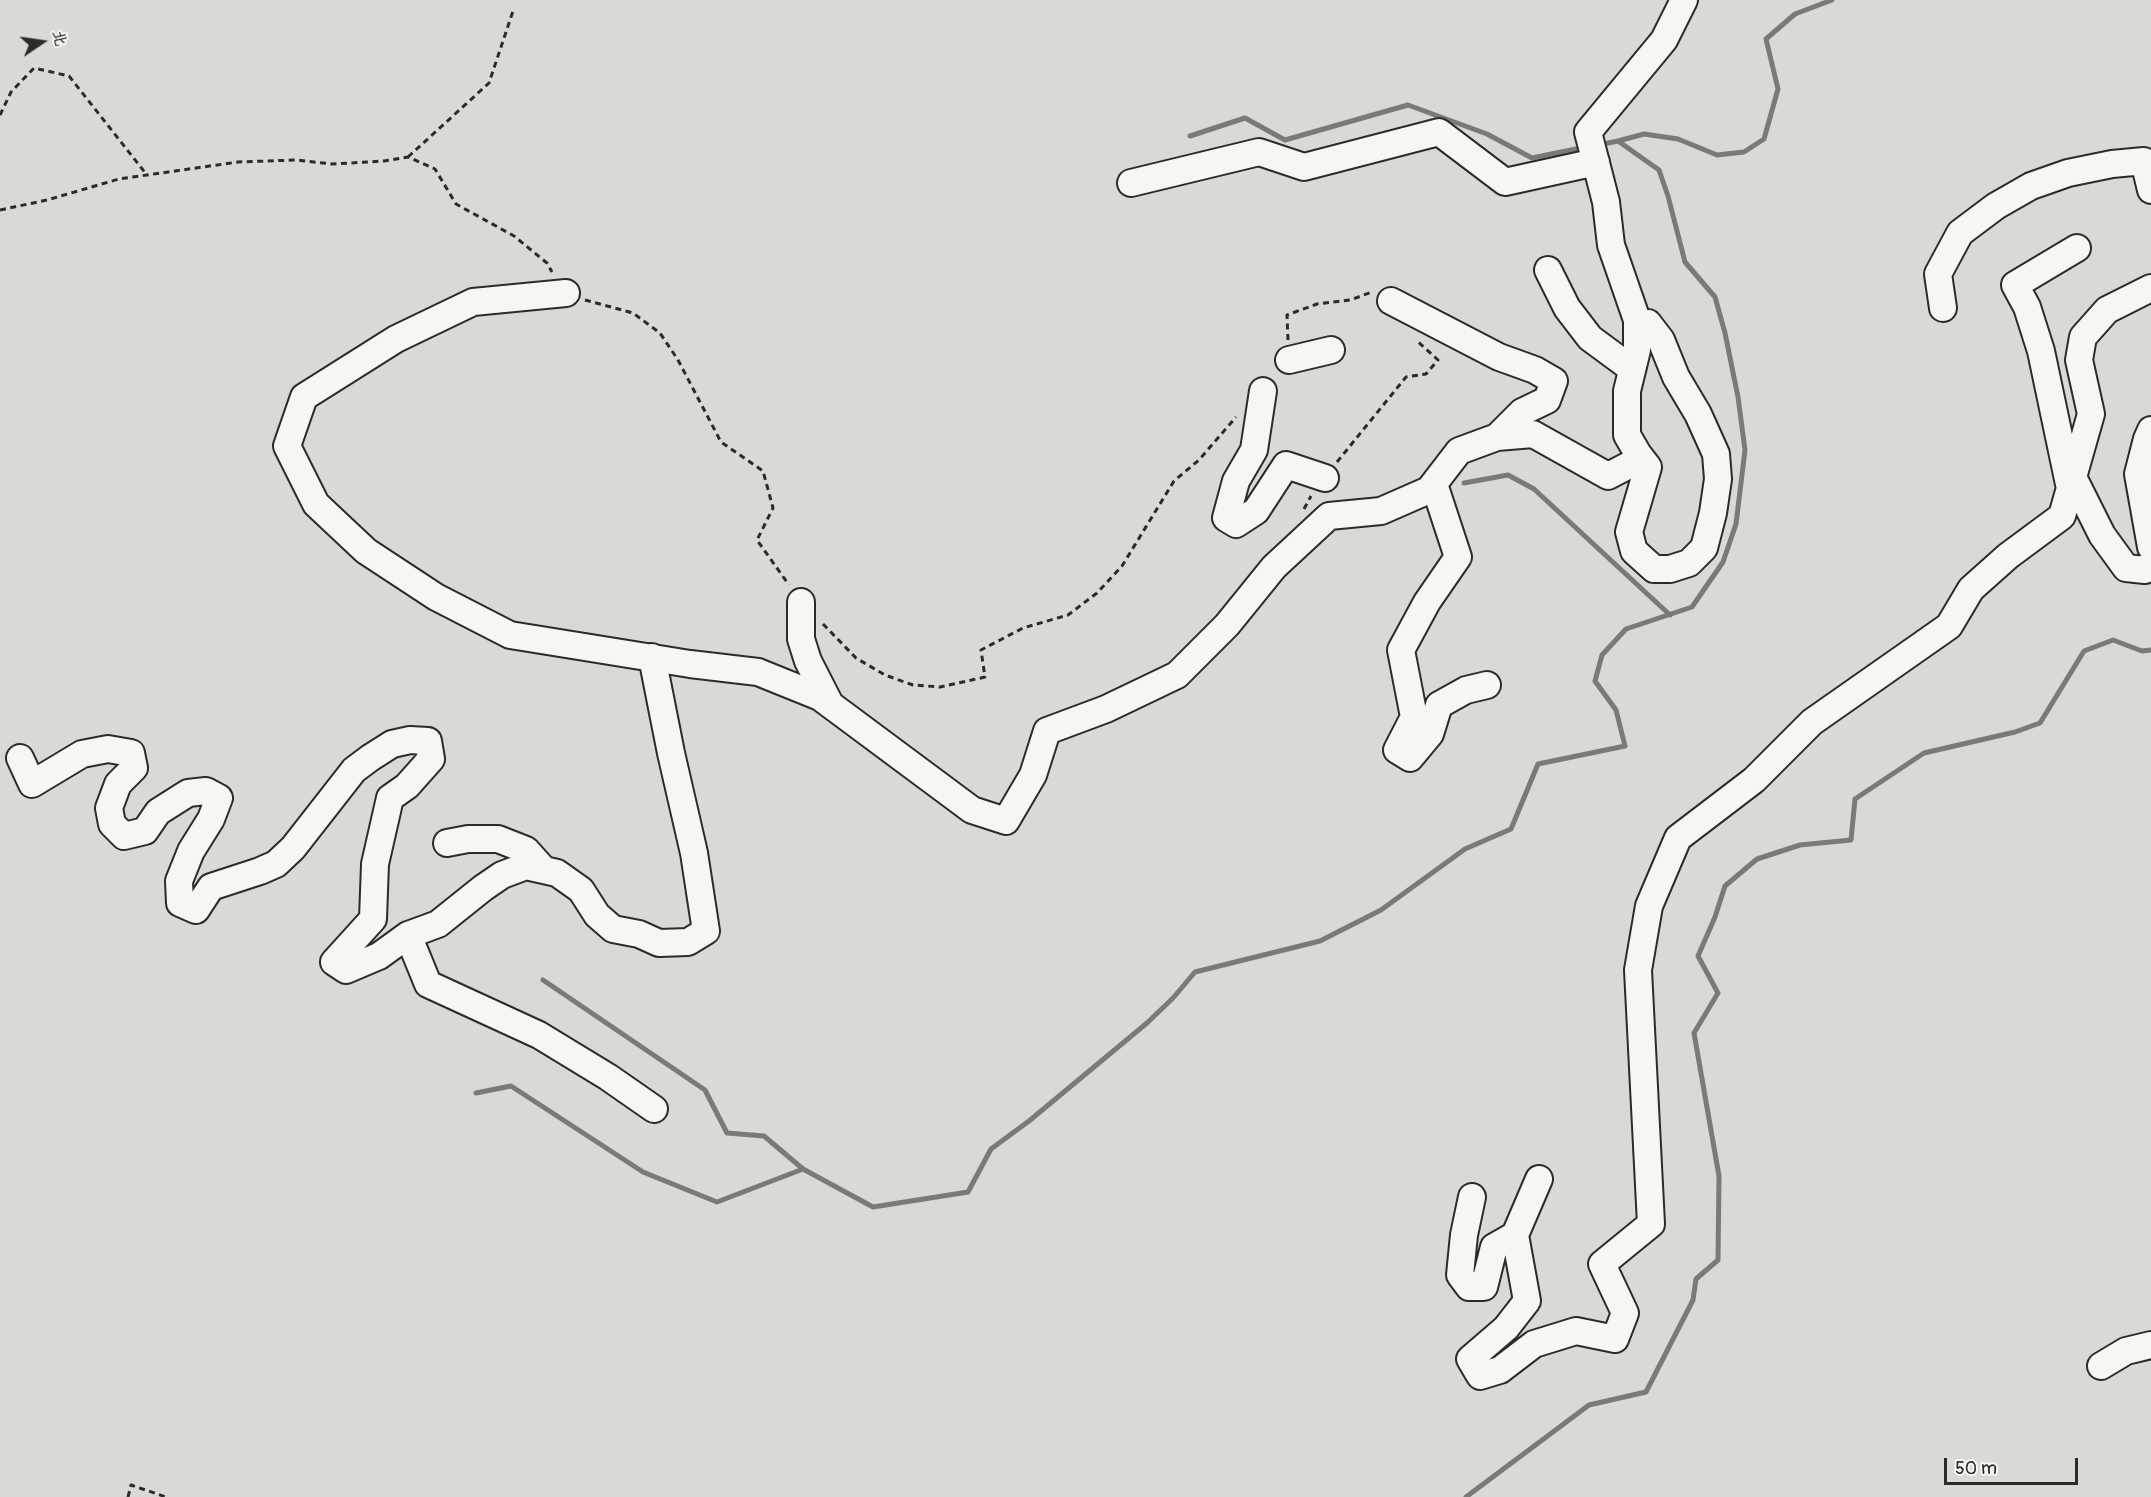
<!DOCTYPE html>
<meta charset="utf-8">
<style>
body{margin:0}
#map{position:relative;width:2151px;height:1497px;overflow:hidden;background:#f6f6f2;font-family:Pangolin,"LXGW WenKai TC",sans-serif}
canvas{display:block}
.north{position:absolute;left:12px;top:12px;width:60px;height:60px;-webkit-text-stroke:4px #f6f6f2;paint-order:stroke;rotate:77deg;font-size:16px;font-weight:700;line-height:24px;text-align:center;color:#2b2b2b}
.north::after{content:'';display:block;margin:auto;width:21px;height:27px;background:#2b2b2b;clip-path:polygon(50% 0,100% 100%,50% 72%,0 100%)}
.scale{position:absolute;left:1944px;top:1458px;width:134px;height:27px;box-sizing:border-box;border:3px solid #2b2b2b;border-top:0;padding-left:8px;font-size:18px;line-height:21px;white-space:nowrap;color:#2b2b2b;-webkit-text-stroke:4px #f6f6f2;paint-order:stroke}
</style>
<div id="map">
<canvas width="2151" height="1497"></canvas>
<div class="north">北</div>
<div class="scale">50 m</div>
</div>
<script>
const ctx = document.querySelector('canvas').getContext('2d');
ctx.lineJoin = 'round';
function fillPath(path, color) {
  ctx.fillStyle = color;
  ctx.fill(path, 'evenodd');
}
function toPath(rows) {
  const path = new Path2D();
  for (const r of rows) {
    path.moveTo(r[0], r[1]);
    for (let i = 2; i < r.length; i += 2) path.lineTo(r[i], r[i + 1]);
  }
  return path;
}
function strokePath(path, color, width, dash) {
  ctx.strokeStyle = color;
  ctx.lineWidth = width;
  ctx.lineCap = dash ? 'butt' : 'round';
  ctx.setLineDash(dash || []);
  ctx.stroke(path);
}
fillPath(toPath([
 [0,0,2151,0,2151,1497,0,1497]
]), '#d9d9d5');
strokePath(toPath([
 [1190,136,1245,118,1285,140,1408,105,1487,134,1532,158,1576,149],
 [1608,143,1618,141],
 [1464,483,1508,475,1534,489,1670,615],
 [543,980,705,1090,727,1133,764,1136,803,1169],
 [476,1093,511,1086,643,1172,717,1202,803,1169,873,1207,968,1192,991,1149,1029,1121,1147,1023,1173,998,1195,972,1320,941,1381,910,1465,849,1511,829,1538,764,1625,746,1616,710,1595,681,1602,655,1626,629,1692,607,1723,562,1736,524,1745,450,1738,397,1725,333,1715,297,1685,262,1668,196,1659,170,1618,141,1644,134,1678,139,1717,155,1744,152,1764,139,1778,89,1766,39,1795,14,1832,0],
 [1466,1497,1589,1405,1646,1392,1693,1300,1696,1279,1718,1260,1719,1176,1694,1033,1718,993,1698,956,1715,917,1725,886,1757,859,1800,845,1851,840,1855,799,1924,753,2015,732,2040,723,2084,651,2113,640,2142,651,2151,650]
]), '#7a7a78', 5);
const minor = toPath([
 [1131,183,1259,152,1304,167,1439,132,1505,182,1596,162],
 [1548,270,1567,308,1590,338,1632,369],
 [566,293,473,302,396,339,304,397,287,446,316,504,366,551,436,597,510,635,690,664,758,672,820,697,972,810,1006,821,1033,775,1047,731,1106,709,1177,675,1227,625,1274,567,1329,516,1381,511,1429,490,1459,451,1497,437,1533,434,1608,476,1633,463,1638,454,1627,435,1627,391,1637,350,1637,320,1611,245,1606,202,1588,132,1664,40,1684,0],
 [1391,301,1499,357,1535,370,1554,381,1547,400,1522,412,1497,437],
 [1943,308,1938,274,1960,233,1996,206,2031,186,2068,173,2112,164,2144,161,2151,190],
 [1637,326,1648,323,1661,340,1676,377,1698,414,1716,454,1718,479,1713,513,1704,548,1689,563,1670,569,1654,569,1634,551,1629,532,1648,467,1638,454],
 [1289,360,1331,350],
 [1263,391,1254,450,1236,481,1226,518,1236,524,1256,511,1286,465,1325,478],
 [2151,430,2147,439,2138,474,2151,547],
 [2073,477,2102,535,2126,568,2145,570,2151,564],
 [1434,484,1458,557,1427,602,1401,650,1414,717,1397,750,1410,758,1430,734,1439,705,1466,690,1487,685],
 [2069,484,2041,351,2027,307,2015,285,2077,248],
 [801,602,801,639,808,661,830,704],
 [20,758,32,784,82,754,108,749,131,753,134,768,118,784,109,808,112,824,124,836,145,831,158,812,188,793,206,791,219,798,211,819,191,851,179,881,180,903,196,910,211,887,260,871,276,864,293,848,354,770,370,758,392,744,410,740,428,741,431,759,407,786,390,798,375,864,373,919,334,962,346,970,379,956,408,935,438,924,483,888,502,875,526,866,557,873,581,890,597,915,613,929,639,934,659,943,688,942,706,931,694,853,671,753,652,657],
 [447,843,468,839,498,839,526,850,544,870],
 [408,935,428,984,539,1035,608,1077,654,1109],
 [1472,1197,1464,1235,1460,1275,1469,1287,1484,1287,1494,1247,1515,1235,1527,1301,1506,1328,1470,1359,1480,1376,1500,1370,1534,1344,1576,1331,1615,1339,1625,1313,1602,1264,1651,1224,1638,970,1649,906,1678,838,1754,780,1812,722,1949,626,1971,589,2008,556,2062,516,2091,414,2079,360,2083,337,2107,310,2151,288],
 [1515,1235,1539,1179],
 [2101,1366,2126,1351,2151,1345]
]);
strokePath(minor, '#2b2b2b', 30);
strokePath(toPath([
 [0,115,11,92,34,68,69,76,147,175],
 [408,157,489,83,513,11],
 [0,210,47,200,119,179,238,162,296,160,332,164,384,161,408,157,435,169,456,204,514,236,547,263,552,272],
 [585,300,633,313,660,333,678,360,721,442,763,471,773,508,757,540,789,585],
 [1288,340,1287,315,1317,304,1350,300,1372,292],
 [1337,462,1406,377,1426,374,1438,360,1416,340],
 [1304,509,1311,496],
 [823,624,856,658,885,675,913,685,940,687,985,677,981,650,1023,628,1068,615,1097,593,1122,566,1174,481,1199,460,1236,417],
 [128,1497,131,1485,166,1497]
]), '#2b2b2b', 3, [6, 4.5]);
strokePath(minor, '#f6f6f2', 26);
</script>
